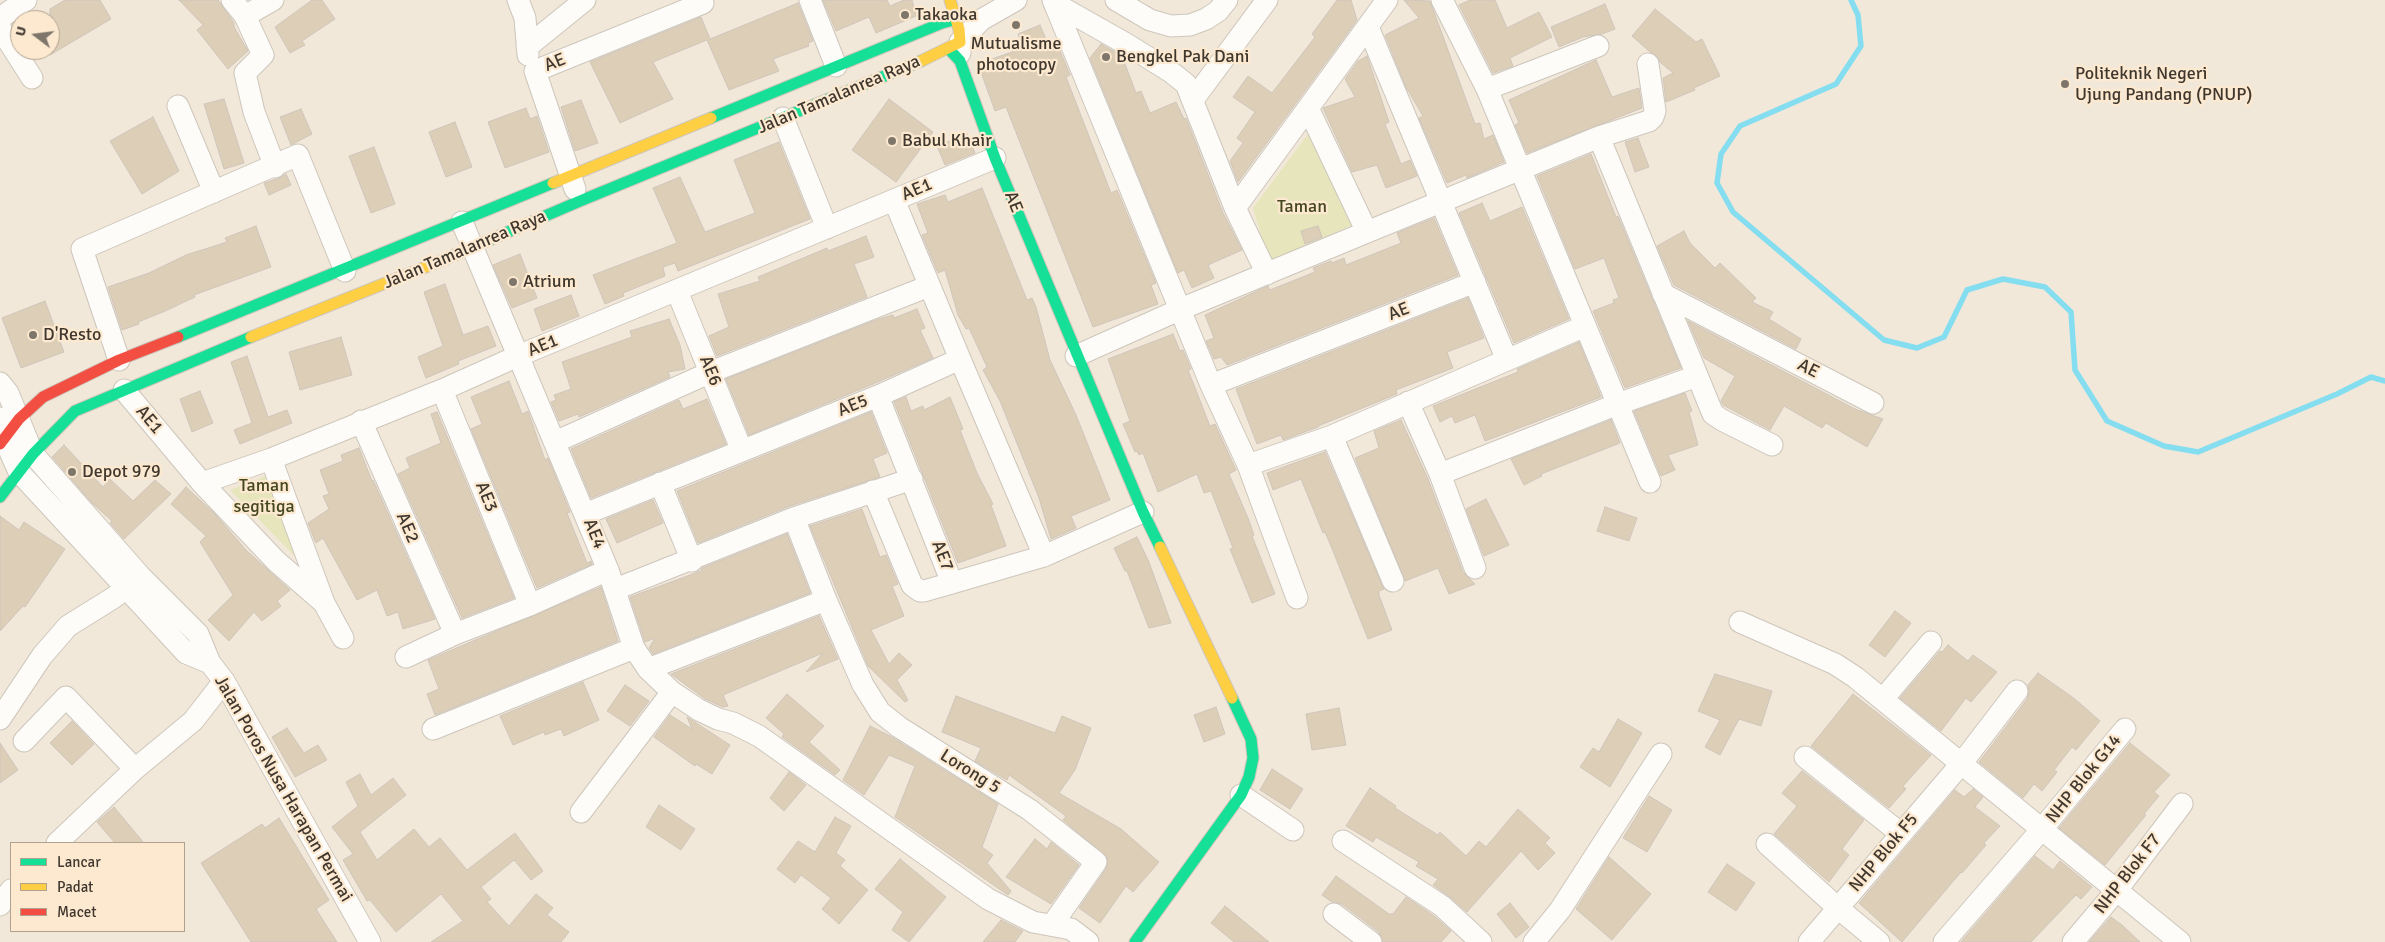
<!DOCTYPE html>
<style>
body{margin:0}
#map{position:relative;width:2385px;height:942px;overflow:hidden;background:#f2e8da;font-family:Signika,sans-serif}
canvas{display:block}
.legend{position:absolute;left:10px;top:842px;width:175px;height:90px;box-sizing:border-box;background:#fce9d0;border:1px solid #b1a290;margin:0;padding:6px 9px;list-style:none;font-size:15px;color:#40382f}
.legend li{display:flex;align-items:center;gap:10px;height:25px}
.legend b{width:25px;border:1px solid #b1a290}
.north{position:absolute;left:10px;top:10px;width:50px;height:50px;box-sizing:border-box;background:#fce9d0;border:1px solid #b1a290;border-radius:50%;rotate:285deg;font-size:14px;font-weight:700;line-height:20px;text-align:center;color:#40382f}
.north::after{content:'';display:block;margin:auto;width:18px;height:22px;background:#7e766b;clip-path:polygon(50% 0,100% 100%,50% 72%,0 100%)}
</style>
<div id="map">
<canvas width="2385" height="942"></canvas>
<ul class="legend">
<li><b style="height:6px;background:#16e098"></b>Lancar</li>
<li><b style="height:6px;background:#ffcf43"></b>Padat</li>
<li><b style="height:6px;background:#f24e42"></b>Macet</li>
</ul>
<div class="north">U</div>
</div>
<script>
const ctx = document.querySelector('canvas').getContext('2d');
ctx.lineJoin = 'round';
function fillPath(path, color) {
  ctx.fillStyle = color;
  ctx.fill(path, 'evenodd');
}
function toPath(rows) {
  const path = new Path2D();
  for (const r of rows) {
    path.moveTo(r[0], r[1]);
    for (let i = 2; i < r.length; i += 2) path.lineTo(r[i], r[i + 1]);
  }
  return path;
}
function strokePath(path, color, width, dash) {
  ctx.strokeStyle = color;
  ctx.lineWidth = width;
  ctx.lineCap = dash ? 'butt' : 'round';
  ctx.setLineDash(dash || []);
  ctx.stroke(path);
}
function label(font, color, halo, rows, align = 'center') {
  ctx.font = font + ' Signika,sans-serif';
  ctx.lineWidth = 4.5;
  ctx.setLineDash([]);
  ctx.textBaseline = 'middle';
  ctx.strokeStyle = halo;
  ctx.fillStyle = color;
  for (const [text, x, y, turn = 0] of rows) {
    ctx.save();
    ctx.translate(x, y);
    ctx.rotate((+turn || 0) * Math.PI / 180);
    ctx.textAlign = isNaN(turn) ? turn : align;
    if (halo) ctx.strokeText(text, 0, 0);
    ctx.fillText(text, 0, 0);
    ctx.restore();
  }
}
fillPath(toPath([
 [1311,130,1352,225,1269,263,1253,208],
 [276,472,313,575,230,490]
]), '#e7e5bc');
strokePath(toPath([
 [1851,0,1858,15,1861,46,1836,84,1740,126,1721,154,1717,183,1733,212,1884,340,1917,348,1944,337,1967,290,2003,279,2045,287,2071,312,2075,370,2107,421,2164,446,2198,452,2337,394,2371,377,2385,381]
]), '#85ddf0', 5.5);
const building = toPath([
 [65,0,100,0,111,19,50,55,50,9,65,0],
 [179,0,218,0,234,23,234,27,248,51,228,69,197,30,203,25,179,0],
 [312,0,322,0,335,19,302,41,305,45,290,53,275,27,312,0],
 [823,0,887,0,890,6,904,0,912,0,916,16,876,33,869,17,836,31,823,0],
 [1337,0,1351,0,1357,20,1238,182,1230,161,1243,143,1237,138,1255,112,1233,97,1248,76,1272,93,1315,37,1312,34,1337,0],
 [1404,0,1430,1,1475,124,1480,123,1484,139,1493,135,1504,162,1467,178,1466,175,1447,183,1419,118,1423,116,1406,87,1385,35,1419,18,1404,0],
 [1470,0,1495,0,1507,28,1539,12,1552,37,1510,58,1513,66,1493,73,1459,5,1470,0],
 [798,3,813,41,808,43,809,46,773,59,779,71,729,90,707,40,653,62,673,99,620,123,590,62,701,17,710,39,798,3],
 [1605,4,1615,29,1602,34,1583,37,1559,47,1551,27,1605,4],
 [1655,9,1696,42,1702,39,1720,76,1694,88,1695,90,1666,102,1663,78,1673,73,1660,62,1657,56,1650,52,1632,36,1655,9],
 [1040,25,1048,44,1056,41,1070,75,1066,77,1111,193,1117,190,1156,283,1151,285,1158,304,1093,327,1006,107,995,111,978,64,1023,48,1018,34,1040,25],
 [1101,44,1122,56,1136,93,1141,91,1150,113,1176,102,1184,119,1186,118,1223,213,1242,250,1208,265,1214,278,1192,288,1184,270,1178,273,1090,58,1101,44],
 [1367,56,1389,122,1385,124,1401,164,1410,160,1417,176,1386,188,1377,165,1352,172,1323,108,1355,97,1345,79,1358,61,1367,56],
 [1596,60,1612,97,1639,88,1642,108,1527,153,1515,125,1519,123,1509,100,1596,60],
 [224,99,244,163,224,169,204,104,224,99],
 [889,99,933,132,896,182,852,150,889,99],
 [581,100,598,143,575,151,561,107,581,100],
 [526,108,530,119,537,116,549,152,505,168,488,122,526,108],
 [301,109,312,134,291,145,280,117,301,109],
 [153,117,179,171,142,194,110,141,153,117],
 [455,122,472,167,446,177,429,132,455,122],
 [967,134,975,153,945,165,937,146,967,134],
 [1638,138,1649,167,1635,172,1625,142,1638,138],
 [779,142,810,219,678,271,675,263,663,267,665,276,623,293,624,296,605,304,593,275,677,243,653,188,680,177,705,232,755,213,734,160,779,142],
 [374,147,395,204,371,213,349,156,374,147],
 [1591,154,1616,217,1618,216,1681,368,1625,388,1593,311,1614,303,1613,300,1619,298,1604,258,1575,269,1537,176,1591,154],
 [286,174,291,185,269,195,264,183,280,178,286,174],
 [982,188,1027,300,1032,298,1036,307,1050,360,1076,415,1110,500,1071,516,1076,528,1051,539,1039,498,1000,401,983,370,987,367,969,328,966,329,958,315,945,270,938,273,922,235,928,233,917,204,945,195,948,202,982,188],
 [1482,203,1490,221,1522,207,1569,319,1514,343,1459,213,1482,203],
 [1434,218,1458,275,1227,365,1221,357,1214,359,1206,341,1214,338,1205,315,1268,286,1270,290,1315,272,1313,268,1331,261,1332,263,1344,258,1346,265,1401,243,1397,233,1434,218],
 [256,226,271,267,194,295,195,297,163,312,138,322,139,324,122,330,108,287,149,273,186,255,227,242,225,238,256,226],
 [1318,226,1322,237,1305,244,1301,231,1318,226],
 [1684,231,1690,243,1715,268,1720,263,1756,298,1752,302,1773,312,1769,319,1801,339,1796,349,1674,285,1657,246,1684,231],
 [866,236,874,257,854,264,867,297,717,356,709,336,729,327,718,294,760,281,758,277,827,248,828,251,866,236],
 [520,254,537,298,512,308,493,265,520,254],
 [445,284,463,335,488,326,496,346,458,361,459,364,426,378,418,357,443,346,424,292,445,284],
 [571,295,579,316,542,331,534,309,571,295],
 [1468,298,1484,338,1447,352,1453,368,1396,390,1397,394,1318,426,1318,427,1283,440,1281,435,1257,444,1236,389,1468,298],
 [45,301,64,352,21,368,2,318,45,301],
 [917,309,925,328,920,330,933,358,873,384,749,435,726,379,876,320,893,315,894,318,917,309],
 [669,319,680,345,685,369,668,372,670,377,579,417,578,414,559,421,551,402,556,400,554,395,571,389,562,362,632,337,630,331,669,319],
 [1688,321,1855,409,1883,419,1867,447,1826,423,1822,428,1784,406,1770,430,1723,405,1721,401,1735,376,1704,358,1688,321],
 [1173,334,1180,351,1183,350,1191,369,1188,370,1210,426,1215,424,1236,470,1229,474,1248,518,1254,535,1252,536,1275,594,1252,603,1230,549,1233,548,1211,491,1204,493,1197,474,1158,492,1143,453,1139,455,1137,451,1135,452,1123,424,1130,421,1108,359,1173,334],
 [341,337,352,375,300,390,289,352,341,337],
 [1579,342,1601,397,1485,441,1475,415,1455,423,1452,416,1440,422,1433,406,1518,372,1517,369,1579,342],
 [247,356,268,417,287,410,292,423,240,444,234,430,252,423,231,362,247,356],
 [509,381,522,414,528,411,545,460,548,458,570,512,567,513,587,563,591,561,592,564,537,588,471,429,482,424,471,397,509,381],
 [200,391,213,423,192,432,180,399,200,391],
 [1685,393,1692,411,1689,412,1698,445,1668,455,1675,470,1661,476,1634,411,1685,393],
 [906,397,911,411,923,406,924,410,950,397,963,429,960,430,977,473,993,504,991,505,1006,546,958,563,894,402,906,397],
 [707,399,726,444,591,498,571,449,679,400,683,409,707,399],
 [437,412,514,598,462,618,398,474,410,468,406,458,441,443,431,414,437,412],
 [871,412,887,453,873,459,880,477,790,506,698,543,677,491,871,412],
 [1401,420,1428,479,1463,572,1475,584,1449,594,1438,568,1405,581,1355,458,1379,448,1374,431,1401,420],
 [1611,420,1620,443,1541,474,1542,476,1524,485,1511,459,1611,420],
 [64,445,103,487,110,479,133,501,155,480,171,494,124,539,110,523,112,521,92,503,52,457,64,445],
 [359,448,372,481,373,480,435,619,403,629,398,612,387,616,377,590,357,600,323,538,316,543,315,541,308,523,329,509,323,496,329,494,320,470,343,461,341,455,359,448],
 [1325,452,1384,589,1379,591,1379,595,1392,630,1368,639,1333,551,1325,532,1323,533,1301,479,1273,490,1267,473,1325,452],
 [186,487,215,514,246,550,290,590,277,601,281,606,262,621,254,612,229,641,208,620,233,595,200,542,206,536,171,504,186,487],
 [1486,499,1509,545,1484,556,1466,509,1486,499],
 [653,500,663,523,617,543,606,519,653,500],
 [1605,507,1637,518,1629,541,1597,531,1605,507],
 [862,509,880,557,886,555,898,584,892,586,904,616,871,630,889,664,899,653,912,665,897,680,908,700,905,702,868,666,810,526,862,509],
 [0,516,19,530,24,522,65,549,25,607,23,606,0,631,0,516],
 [787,534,810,593,653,654,649,648,655,638,645,642,630,597,701,571,702,568,787,534],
 [1137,537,1149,562,1171,623,1149,628,1127,571,1125,571,1114,548,1137,537],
 [601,587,618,641,435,715,427,694,439,689,428,660,601,587],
 [1895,611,1911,623,1885,657,1869,645,1895,611],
 [819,616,838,659,806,672,823,653,723,695,728,706,723,707,705,699,671,674,819,616],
 [1948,645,1968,661,1973,655,1997,672,1971,702,1966,698,1941,731,1900,698,1940,651,1942,652,1948,645],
 [2038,673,2075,699,2100,721,2076,750,2072,747,2054,770,2057,772,2042,791,2034,784,2023,798,1979,762,2027,699,2029,692,2028,685,2038,673],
 [1715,674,1772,691,1761,726,1739,719,1720,755,1705,747,1720,720,1698,711,1715,674],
 [583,682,599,720,564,736,561,729,545,735,544,732,513,745,500,716,583,682],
 [625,685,649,701,630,726,607,711,625,685],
 [787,694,824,726,809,742,840,770,835,775,782,737,784,734,766,718,787,694],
 [1853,694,1931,755,1903,786,1906,789,1889,808,1811,746,1853,694],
 [956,696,1055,733,1062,716,1091,728,1075,770,1059,793,1121,829,1159,862,1133,892,1126,886,1100,923,1079,908,1106,869,1107,857,1063,820,1066,816,1009,775,1007,780,975,761,981,748,942,732,956,696],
 [1216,707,1225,734,1204,742,1194,715,1216,707],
 [1339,708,1346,745,1312,750,1306,714,1339,708],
 [670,715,692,729,687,717,730,745,712,774,696,764,695,766,654,737,670,715],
 [1618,719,1642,733,1610,787,1580,767,1593,748,1599,752,1618,719],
 [72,721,94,744,72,765,50,743,72,721],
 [870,726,890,736,998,804,982,847,993,855,987,863,1011,891,1008,895,895,817,915,766,889,755,864,795,843,780,870,726],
 [287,728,304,753,318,745,327,760,295,777,272,737,287,728],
 [0,743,18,770,0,783,0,743],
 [2130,743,2170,775,2154,792,2159,796,2144,814,2146,815,2105,865,2059,828,2130,743],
 [1272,769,1303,789,1290,809,1260,790,1272,769],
 [1802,771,1864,820,1842,849,1849,855,1829,882,1774,834,1797,806,1782,793,1802,771],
 [789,772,806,785,784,811,770,798,789,772],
 [360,774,371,795,393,778,406,795,360,832,377,860,414,829,429,847,440,838,467,870,515,833,543,871,531,880,514,860,481,887,491,899,487,902,509,926,536,894,553,908,547,915,569,932,561,942,431,942,463,921,441,894,396,932,370,900,367,901,343,860,353,854,332,827,358,806,346,782,360,774],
 [1370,788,1396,806,1395,808,1438,835,1440,832,1466,856,1479,841,1486,847,1518,809,1550,838,1545,843,1555,853,1538,870,1521,851,1467,912,1450,897,1433,885,1438,879,1416,866,1419,862,1376,837,1373,842,1346,826,1370,788],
 [1973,789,1983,797,1975,807,2000,826,1984,843,1986,845,1962,873,1961,872,1902,942,1859,903,1955,790,1964,797,1973,789],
 [1649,796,1672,810,1647,852,1623,838,1649,796],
 [659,805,695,829,681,850,646,827,659,805],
 [114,807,144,843,115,843,97,822,114,807],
 [835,817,851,826,836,853,845,860,840,866,868,890,839,924,822,909,831,898,801,875,795,883,777,869,798,841,815,852,835,817],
 [279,818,329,900,316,909,337,942,251,942,201,863,262,824,265,828,279,818],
 [1035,839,1047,849,1051,842,1079,865,1051,904,1006,877,1035,839],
 [2035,856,2053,870,2060,861,2092,887,2081,899,2076,895,2031,942,1961,942,2035,856],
 [1609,857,1651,894,1612,940,1576,909,1609,857],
 [900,859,946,897,909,942,892,930,903,912,875,889,900,859],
 [1727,864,1755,883,1736,911,1708,892,1727,864],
 [1336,876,1389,914,1393,914,1406,897,1434,916,1451,931,1441,942,1383,942,1379,932,1342,904,1332,902,1322,895,1336,876],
 [1510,903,1529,927,1516,938,1497,914,1510,903],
 [1225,906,1269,942,1234,942,1211,923,1225,906],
 [2111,917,2122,925,2140,942,2089,942,2111,917],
 [1001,920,1023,931,1015,942,983,942,1001,920]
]);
fillPath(building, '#ddceb7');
strokePath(building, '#cec5bb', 1);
const street = toPath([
 [232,0,245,16,263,55,245,73,254,112,275,167],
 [518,0,525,18,528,55],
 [810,0,836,66],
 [1053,0,1211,385,1248,465,1332,436,1585,326],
 [1116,0,1150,20,1171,26,1190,25,1206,19,1218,11,1227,0],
 [1442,0,1487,89,1650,482],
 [1054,3,1128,45,1171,72,1186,84,1235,208,1267,274],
 [245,16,273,0],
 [0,18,26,0],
 [1368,27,1507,360],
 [0,28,32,78],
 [527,47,585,0],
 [960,53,960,42,981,20,1016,0],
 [1487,89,1598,46],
 [1193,100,1267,0],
 [178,106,214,192],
 [1308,108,1367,232],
 [783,118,827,228],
 [1599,137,1713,414,1722,420,1772,445],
 [575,189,535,71,703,3,701,0],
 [1235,208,1387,0],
 [677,291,742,451],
 [1663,294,1873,403],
 [1076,356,1181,309,1367,232,1599,137,1649,121,1653,117,1655,111,1648,64],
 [960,359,1044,556],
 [119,360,82,249,298,155,345,271],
 [0,383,8,393,33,454,141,577,198,634,210,663],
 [1211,385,1475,282],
 [124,390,202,483,271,459,442,390,518,356,995,158],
 [442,390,530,605],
 [878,396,952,583,1044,556,1143,512],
 [1408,402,1440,474,1475,568],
 [0,418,4,438,19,472,186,653,210,663,224,681,370,942],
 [361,421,455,634],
 [1332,436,1393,581],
 [555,442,711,372,929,286],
 [271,459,324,603,343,638],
 [1248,465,1297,598],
 [1440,474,1618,404,1697,376],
 [202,483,276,561,323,602],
 [660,483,692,561],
 [873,491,912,585,920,591,924,591,952,583],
 [585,514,878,396,960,359,894,200],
 [616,589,794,518,912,479],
 [826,600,863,685,880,712,899,727,1030,810,1096,862,1052,925],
 [1740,622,1835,664,1855,677,2180,942],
 [634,648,648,669,672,692,699,710,718,719,733,723,759,736,988,899,1033,922,1071,929,1088,942],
 [406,657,455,634,530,605,608,570],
 [648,669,826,600,794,518],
 [1883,699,1931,642],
 [0,719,42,656,68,626,113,598,137,580],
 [433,729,634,648,608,570,462,222],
 [24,741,66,697,135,769,193,721,224,681],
 [1805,757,1900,833],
 [1241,795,1293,830],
 [581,812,672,692],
 [1343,841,1442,906,1481,942],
 [57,843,135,769],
 [1767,844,1838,908,1879,942],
 [0,905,11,890],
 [1334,914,1371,942],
 [1534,942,1560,910,1661,754],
 [1809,942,1961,764,2017,691],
 [1944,942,2042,829,2125,729],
 [2073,942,2117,890,2182,804]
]);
const fast = toPath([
 [949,49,960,61,995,158,1143,512,1160,547],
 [711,118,942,23,957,19],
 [438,262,580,201,921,61],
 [178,337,553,183],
 [0,497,33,454,75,411,251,337],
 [1135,942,1241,795,1249,777,1253,758,1251,739,1232,698]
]);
const slow = toPath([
 [921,61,960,42,959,29,950,0],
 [553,183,711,118],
 [251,337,438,262],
 [1160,547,1232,698]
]);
const jam = toPath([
 [0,444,19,419,43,397,119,360,178,337]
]);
strokePath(street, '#cdc6bb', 23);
strokePath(fast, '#cdc6bb', 13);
strokePath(slow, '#cdc6bb', 13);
strokePath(jam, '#cdc6bb', 13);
strokePath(street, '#fdfcf9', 21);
strokePath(fast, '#16e098', 11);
strokePath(slow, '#ffcf43', 11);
strokePath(jam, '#f24e42', 11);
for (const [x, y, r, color] of [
 [905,15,5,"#7e766b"],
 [1016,25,5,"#7e766b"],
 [1106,57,5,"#7e766b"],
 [2065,84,5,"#7e766b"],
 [892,141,5,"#7e766b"],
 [513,282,5,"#7e766b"],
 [33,335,5,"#7e766b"],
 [72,472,5,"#7e766b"]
]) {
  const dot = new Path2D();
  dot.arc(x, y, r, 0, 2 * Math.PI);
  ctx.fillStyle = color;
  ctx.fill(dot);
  strokePath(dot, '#fce9d0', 2);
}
label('18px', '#40382f', '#fce9d0', [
 ["Takaoka",915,15],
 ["Mutualisme",1016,44,"center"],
 ["photocopy",1016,65,"center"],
 ["Bengkel Pak Dani",1116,57],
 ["Politeknik Negeri",2075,74],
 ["Ujung Pandang (PNUP)",2075,95],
 ["Babul Khair",902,141],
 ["Atrium",523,282],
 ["D'Resto",43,335],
 ["Depot 979",82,472]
], 'left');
label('18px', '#40382f', '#fce9d0', [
 ["AE",555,63,-22],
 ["Jalan Tamalanrea Raya",839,95,-23],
 ["AE1",917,190,-23],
 ["AE",1013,202,68],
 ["Jalan Tamalanrea Raya",465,250,-23],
 ["AE",1399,312,-21],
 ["AE1",543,346,-22],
 ["AE",1808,369,28],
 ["AE6",710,371,68],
 ["AE5",853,406,-22],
 ["AE1",149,420,50],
 ["AE3",486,497,68],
 ["AE2",407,528,67],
 ["AE4",594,534,68],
 ["AE7",942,556,69],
 ["Lorong 5",970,772,32],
 ["NHP Blok G14",2084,779,-51],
 ["Jalan Poros Nusa Harapan Permai",283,789,60],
 ["NHP Blok F5",1884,853,-50],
 ["NHP Blok F7",2128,874,-52]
]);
label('18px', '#45471e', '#fce9d0', [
 ["Taman",1302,207],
 ["Taman",264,486],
 ["segitiga",264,507]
]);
</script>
